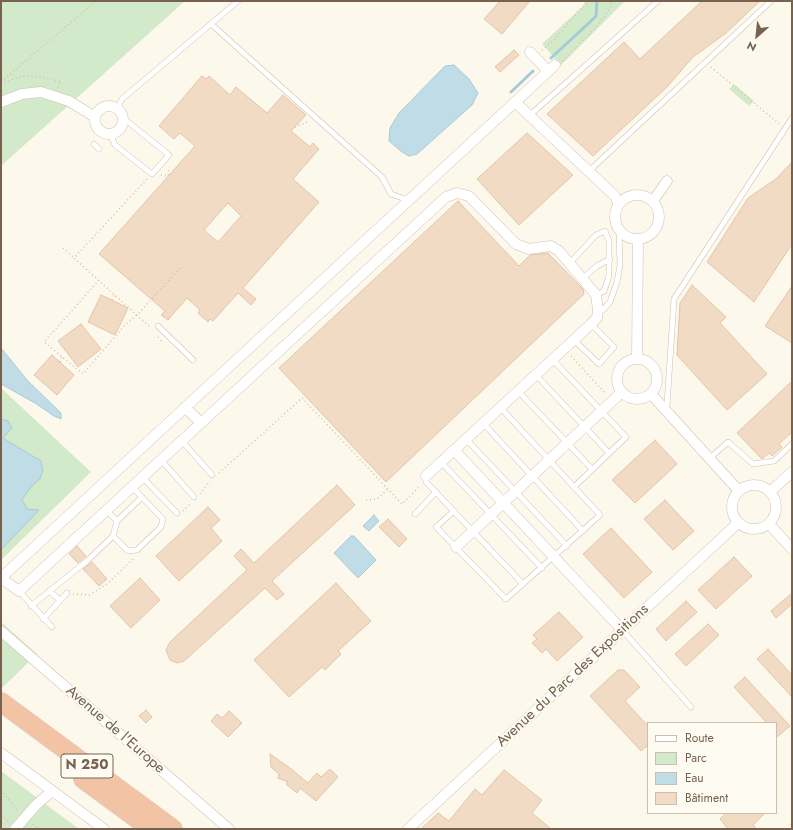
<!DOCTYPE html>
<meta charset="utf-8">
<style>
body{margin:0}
#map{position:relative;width:793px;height:830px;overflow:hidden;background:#fcf8ec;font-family:Jost,sans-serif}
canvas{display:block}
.frame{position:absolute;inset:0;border:2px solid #77624f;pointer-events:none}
.legend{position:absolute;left:647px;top:722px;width:130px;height:92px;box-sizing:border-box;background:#fefbf3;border:1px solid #c8beb1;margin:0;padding:5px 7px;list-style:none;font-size:12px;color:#77624f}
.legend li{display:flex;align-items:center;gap:8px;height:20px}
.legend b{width:20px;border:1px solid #c8beb1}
.north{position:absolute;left:737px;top:16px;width:40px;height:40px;-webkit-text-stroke:3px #fefbf3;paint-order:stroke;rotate:207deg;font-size:11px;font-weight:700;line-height:16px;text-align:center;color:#77624f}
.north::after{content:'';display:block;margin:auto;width:14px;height:18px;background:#77624f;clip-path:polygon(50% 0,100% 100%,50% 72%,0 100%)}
</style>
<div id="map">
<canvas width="793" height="830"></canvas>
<div class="frame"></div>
<ul class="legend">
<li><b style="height:5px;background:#fff"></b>Route</li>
<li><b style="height:11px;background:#d3eaca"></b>Parc</li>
<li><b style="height:11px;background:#c0dce6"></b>Eau</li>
<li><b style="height:11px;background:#f1dbc4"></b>Bâtiment</li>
</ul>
<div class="north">N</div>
</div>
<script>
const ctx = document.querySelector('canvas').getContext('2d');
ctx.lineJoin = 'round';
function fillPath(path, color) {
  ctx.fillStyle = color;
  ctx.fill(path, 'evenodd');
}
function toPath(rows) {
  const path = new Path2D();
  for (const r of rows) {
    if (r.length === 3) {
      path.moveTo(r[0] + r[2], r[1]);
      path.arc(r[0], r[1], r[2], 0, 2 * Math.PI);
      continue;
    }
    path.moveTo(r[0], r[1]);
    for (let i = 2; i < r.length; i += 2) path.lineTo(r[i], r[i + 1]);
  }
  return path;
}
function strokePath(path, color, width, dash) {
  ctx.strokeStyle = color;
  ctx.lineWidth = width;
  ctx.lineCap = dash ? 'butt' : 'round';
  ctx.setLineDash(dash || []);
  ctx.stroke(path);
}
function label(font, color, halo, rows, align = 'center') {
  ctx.font = font + ' Jost,sans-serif';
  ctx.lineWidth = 4;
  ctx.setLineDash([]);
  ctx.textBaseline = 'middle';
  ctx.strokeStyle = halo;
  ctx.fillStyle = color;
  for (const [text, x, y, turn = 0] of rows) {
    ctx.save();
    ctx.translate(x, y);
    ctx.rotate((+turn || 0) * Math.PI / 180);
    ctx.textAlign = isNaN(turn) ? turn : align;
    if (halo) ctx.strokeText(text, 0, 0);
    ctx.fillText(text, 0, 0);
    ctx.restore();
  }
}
fillPath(toPath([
 [1,1,185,1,1,166],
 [585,1,625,1,561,65,542,44,584,5],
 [734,84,754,101,749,106,729,89],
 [1,388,91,472,1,560],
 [1,622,37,654,1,689],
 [1,771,79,829,1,829]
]), '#d3eaca');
const water = toPath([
 [454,65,469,79,478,93,472,105,417,154,409,156,402,152,389,141,390,128,399,113,445,66,454,65],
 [1,348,27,380,61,413,61,419,54,416,35,403,1,384,1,348],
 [1,419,8,421,12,428,3,438,41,461,43,470,40,479,32,486,22,499,27,509,39,510,1,550,1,419],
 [374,515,379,521,369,531,363,526,374,515],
 [351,536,354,536,376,560,358,578,334,553,351,536]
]);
fillPath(water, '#c0dce6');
strokePath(water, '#a7cad7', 1);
strokePath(toPath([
 [551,58,591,21,596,16,597,1],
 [511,92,533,71]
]), '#a7cad7', 3);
const building = toPath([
 [500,1,530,1,502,34,484,19,500,1],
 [702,1,760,1,726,33,693,57,667,87,593,156,547,114,624,42,640,59,702,1],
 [514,50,519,55,500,72,495,67,514,50],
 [202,76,206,79,209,76,230,95,236,87,267,113,283,95,306,115,291,131,310,147,313,143,319,149,293,179,319,202,243,288,256,299,251,305,238,293,213,321,210,319,208,322,198,313,200,310,187,298,168,320,161,315,165,311,99,254,195,146,180,133,174,139,159,126,202,76],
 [228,203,241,216,218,242,204,230,228,203],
 [527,133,573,175,519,225,477,179,527,133],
 [792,162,792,244,754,302,707,262,748,198,777,178,792,162],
 [458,201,519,266,530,255,548,253,583,289,584,294,386,482,279,368,458,201],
 [692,285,726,317,720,323,767,374,727,410,677,355,680,303,692,285],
 [792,286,792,343,765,326,792,286],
 [101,295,128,308,115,335,88,322,101,295],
 [81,324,101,349,78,367,58,341,81,324],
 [52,355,74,375,57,395,34,375,52,355],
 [792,381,792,432,779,444,782,447,772,456,769,453,762,459,737,433,792,381],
 [655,440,677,464,635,503,612,480,655,440],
 [337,485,355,505,272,581,284,594,277,600,265,588,184,661,177,663,170,660,166,650,170,642,247,570,234,556,241,549,254,563,337,485],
 [665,500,694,531,673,550,644,519,665,500],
 [208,507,220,520,211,528,222,541,179,581,156,556,208,507],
 [388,519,407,539,399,547,379,527,388,519],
 [611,528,652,572,624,598,583,554,611,528],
 [77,546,86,556,78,563,69,554,77,546],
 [734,557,752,576,716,609,698,590,734,557],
 [92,562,107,579,99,586,83,569,92,562],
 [140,578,160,600,131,628,110,606,140,578],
 [336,583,371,621,338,651,341,654,325,670,322,667,289,697,254,660,336,583],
 [792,593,792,604,776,618,771,611,792,593],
 [686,601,697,612,666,641,656,629,686,601],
 [559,612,583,637,557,661,546,649,542,653,532,643,537,639,533,635,559,612],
 [708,624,719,635,686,666,675,654,708,624],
 [768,649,792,675,792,697,757,659,768,649],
 [618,670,624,670,640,687,625,701,648,726,648,745,641,751,590,696,618,670],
 [745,677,790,726,776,738,776,723,767,723,734,687,745,677],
 [146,710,152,717,146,723,139,716,146,710],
 [229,711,242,723,228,737,211,721,217,714,222,718,229,711],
 [270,754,290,768,308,783,317,773,321,777,330,769,338,777,316,801,300,788,297,793,286,784,288,782,278,778,279,774,271,767,270,754],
 [504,770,542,800,532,813,551,829,421,829,438,813,449,821,475,789,482,795,504,770],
 [726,813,765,813,753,825,757,829,728,829,720,819,726,813]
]);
fillPath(building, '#f1dbc4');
strokePath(building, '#e3c4a5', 1);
const lane = toPath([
 [211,24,382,177,391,194,408,200],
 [117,109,122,99,238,1],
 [529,116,658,1],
 [110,134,115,145,152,174,169,155,122,117],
 [94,144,99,149],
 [588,172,771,1],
 [570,263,596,235,605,231,609,241,609,276,604,291,596,295],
 [583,278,597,266,610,259],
 [598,310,603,310,610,302,617,282,620,265,619,231],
 [158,326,193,360],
 [574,340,599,364,614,347,591,324],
 [552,359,626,437,574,487],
 [536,375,609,453],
 [518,391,592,469],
 [663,408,667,405,674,299,792,118],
 [483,423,583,531],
 [466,439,567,546],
 [182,441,212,475],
 [710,458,728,442,753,464,774,461,792,444],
 [161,460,194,497],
 [441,462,542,568],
 [426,476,426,482,523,584],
 [142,477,177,513],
 [107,511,117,521,113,536,128,551,137,550,161,527,163,519,132,487],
 [454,511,436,527,506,599,600,515,500,407],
 [415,514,436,492],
 [117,521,142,497],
 [19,591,52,627],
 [49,591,60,600],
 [31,606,87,561,113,536],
 [43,619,67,593],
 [623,631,691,707]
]);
const street = toPath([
 [530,52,548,71],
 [1,102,22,94,41,92,69,101,95,117],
 [515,102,615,196,618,203],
 [109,120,14],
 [637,217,22],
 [653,201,667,181],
 [637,359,638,239],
 [637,379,20],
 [651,394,739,491],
 [185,407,201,423],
 [454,450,623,631],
 [754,507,22],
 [770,492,792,472],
 [769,524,792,549],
 [456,547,622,392],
 [1,578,19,591,446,197,457,193,469,196,516,244,529,249,551,246,559,251,596,295,598,310,597,318,591,324,426,476],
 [1,578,555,65],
 [1,631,229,829],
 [1,753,104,829],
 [15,829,36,805,52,791],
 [408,829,738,523]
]);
const highway = toPath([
 [1,702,173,829],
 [83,779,151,829]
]);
strokePath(lane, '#cec1b1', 6);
strokePath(street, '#cec1b1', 11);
strokePath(highway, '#dcd6d1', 20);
strokePath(toPath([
 [542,50,553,41,588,1],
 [563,61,596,27,610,9,611,1],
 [711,67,779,124],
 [1,82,96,1],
 [1,84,21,76,43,77,61,82,58,88],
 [295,127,310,121],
 [161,175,168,176,169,167],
 [147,179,74,258,151,328],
 [63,248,74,258],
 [99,280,44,342,83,374,126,324,138,314,182,266],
 [112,300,115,294],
 [158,337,162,342],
 [571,356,606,394],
 [60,362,62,357],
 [219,473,302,398,402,504,420,486],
 [200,494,210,481],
 [366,500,377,499,388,489],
 [183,511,190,504],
 [73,594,89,595,107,584,134,558],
 [1,790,18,811],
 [1,815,9,822],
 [33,824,39,829],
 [790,829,792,819]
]), '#d6bfa7', 1.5, [1, 3]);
strokePath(lane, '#fff', 5);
strokePath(street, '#fff', 10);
strokePath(highway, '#f3c3a6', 19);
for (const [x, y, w] of [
 [87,766,52]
]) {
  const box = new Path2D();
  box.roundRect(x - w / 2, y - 12, w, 24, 3);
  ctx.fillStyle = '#fefbf3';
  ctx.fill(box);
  strokePath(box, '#77624f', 1);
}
label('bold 14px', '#77624f', null, [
 ["N 250",87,766]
]);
label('15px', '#77624f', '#fefbf3', [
 ["Avenue du Parc des Expositions",573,676,-43],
 ["Avenue de l'Europe",115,730,41]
]);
</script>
